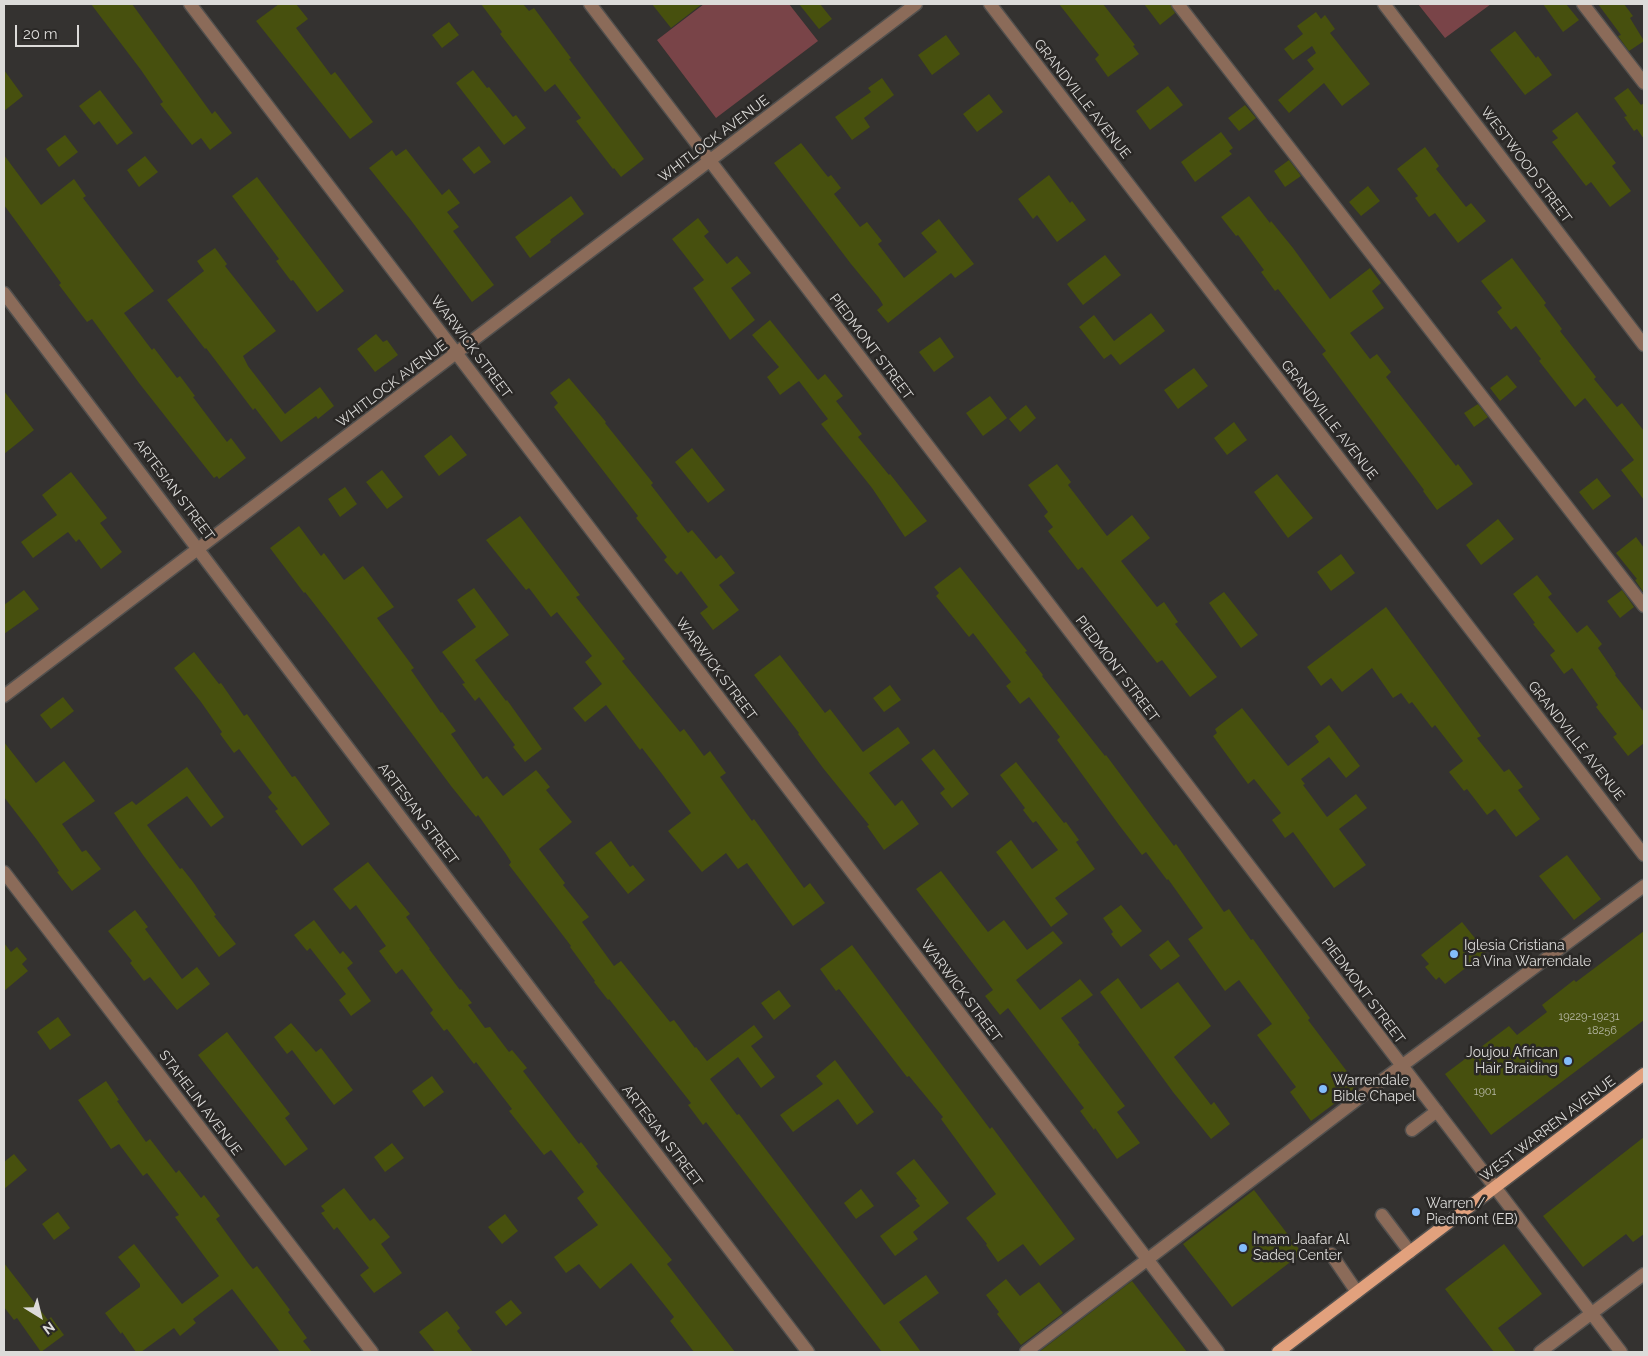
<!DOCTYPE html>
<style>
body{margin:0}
#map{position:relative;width:1648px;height:1356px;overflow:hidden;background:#343230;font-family:Raleway,sans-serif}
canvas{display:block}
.frame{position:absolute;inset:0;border:5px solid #dcdbd9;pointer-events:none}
.north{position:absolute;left:15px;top:1291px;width:50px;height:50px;-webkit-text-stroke:4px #2a2826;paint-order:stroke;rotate:144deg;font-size:14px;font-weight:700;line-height:20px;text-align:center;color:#dcdbd9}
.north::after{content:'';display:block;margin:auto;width:18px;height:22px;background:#dcdbd9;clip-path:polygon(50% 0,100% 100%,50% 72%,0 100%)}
.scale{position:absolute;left:15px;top:25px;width:64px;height:22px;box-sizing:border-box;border:2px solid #dcdbd9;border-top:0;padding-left:6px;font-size:15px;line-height:18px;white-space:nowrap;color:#dcdbd9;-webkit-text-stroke:4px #2a2826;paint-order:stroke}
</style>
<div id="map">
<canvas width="1648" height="1356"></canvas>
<div class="frame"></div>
<div class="north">N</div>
<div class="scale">20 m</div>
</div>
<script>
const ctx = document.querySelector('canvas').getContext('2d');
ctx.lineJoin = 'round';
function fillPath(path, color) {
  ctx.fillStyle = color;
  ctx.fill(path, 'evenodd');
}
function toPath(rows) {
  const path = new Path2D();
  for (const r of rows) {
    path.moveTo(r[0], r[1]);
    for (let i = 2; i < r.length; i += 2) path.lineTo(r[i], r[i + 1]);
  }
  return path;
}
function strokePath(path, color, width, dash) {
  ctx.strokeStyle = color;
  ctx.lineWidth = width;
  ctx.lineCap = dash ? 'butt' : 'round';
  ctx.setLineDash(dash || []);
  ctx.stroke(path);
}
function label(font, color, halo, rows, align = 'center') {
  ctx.font = font + ' Raleway,sans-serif';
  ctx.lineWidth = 5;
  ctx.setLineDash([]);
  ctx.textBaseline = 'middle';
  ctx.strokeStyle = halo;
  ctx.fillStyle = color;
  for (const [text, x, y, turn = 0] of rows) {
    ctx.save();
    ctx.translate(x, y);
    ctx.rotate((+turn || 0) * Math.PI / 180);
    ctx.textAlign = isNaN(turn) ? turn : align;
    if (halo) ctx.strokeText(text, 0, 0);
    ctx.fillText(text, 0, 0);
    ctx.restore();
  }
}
fillPath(toPath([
 [704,4,789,4,818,41,716,118,657,40],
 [1418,4,1491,4,1445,38]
]), '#794448');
fillPath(toPath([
 [91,4,132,4,212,114,215,111,232,133,210,150,201,138,192,145,160,104,163,102,141,70],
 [279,4,296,4,308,19,296,28,331,75,335,72,373,122,350,139,256,21],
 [481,4,523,4,529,11,534,8,571,58,569,59,644,159,621,177,614,168,613,169,576,121,581,118,555,84,545,92,500,34,502,32],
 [652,4,702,4,671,28],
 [799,4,820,4,832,19,819,29],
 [1059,4,1103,4,1135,45,1133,46,1139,54,1108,77,1095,59,1099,55],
 [1144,4,1170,4,1175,13,1160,25],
 [1543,4,1566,4,1579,20,1563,32],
 [1598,4,1624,4,1633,16,1630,18,1644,41,1629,51,1618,36,1621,35],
 [1316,12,1321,19,1325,15,1335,29,1330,33,1370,84,1342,106,1324,83,1289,113,1278,100,1314,69,1307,60,1316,53,1312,46,1293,60,1284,49,1303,34,1297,26],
 [449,22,459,35,442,48,432,35],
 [1515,31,1536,58,1538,56,1552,75,1525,95,1490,50],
 [946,35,960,54,932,75,918,55],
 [4,70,23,96,4,111],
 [473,70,487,88,489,87,513,117,516,115,526,128,504,145,456,83],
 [882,78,894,95,864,118,870,127,852,140,835,117,871,92,868,88],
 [1168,86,1183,105,1150,130,1136,111],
 [1628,88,1641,105,1644,103,1644,139,1637,129,1634,131,1624,117,1627,116,1614,98],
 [100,90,133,133,117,145,99,121,94,125,79,106],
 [989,94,1003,112,977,132,963,114],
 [1245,105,1256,118,1239,131,1228,118],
 [1577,112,1616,163,1612,166,1631,191,1610,207,1591,182,1586,186,1552,142,1558,138,1552,131],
 [1221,132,1233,148,1229,151,1232,154,1195,182,1181,162],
 [65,135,78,152,59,167,46,149],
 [801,143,828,177,831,175,841,188,834,194,860,227,867,222,882,241,878,244,904,278,937,252,921,233,939,219,974,264,955,278,951,273,888,323,877,310,883,305,879,298,851,264,774,163],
 [479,146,491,162,474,174,462,159],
 [1425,147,1439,166,1436,169,1466,207,1471,203,1486,221,1458,243,1435,213,1429,217,1415,198,1418,196,1397,169],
 [406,149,442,195,449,189,460,203,447,212,459,227,453,231,494,285,472,302,410,219,369,168,392,150,396,156],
 [4,155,41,205,74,179,86,196,83,198,154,291,124,313,152,350,154,348,177,378,180,376,195,396,193,397,227,442,231,438,246,458,219,479,217,476,214,478,191,449,139,383,92,319,87,322,59,285,61,283,4,205],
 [145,156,158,172,139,187,127,170],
 [1289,160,1301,176,1285,187,1274,171],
 [1049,175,1070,203,1072,201,1086,220,1057,242,1037,215,1033,219,1018,199],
 [257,177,344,291,317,312,293,280,291,281,276,261,279,259,232,196],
 [1368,186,1380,201,1361,216,1349,202],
 [571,196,584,214,550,240,551,242,530,258,515,237],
 [1249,196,1270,223,1271,221,1293,248,1330,299,1370,268,1381,283,1372,291,1384,308,1350,333,1370,359,1377,354,1391,372,1386,377,1456,466,1458,464,1473,484,1437,510,1423,491,1424,490,1322,354,1326,351,1278,289,1275,291,1261,272,1264,270,1238,235,1236,236,1221,217],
 [698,218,709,232,704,236,727,264,737,256,751,273,731,288,755,320,730,340,693,288,704,280,672,239],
 [215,248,227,264,225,266,276,331,243,356,248,366,285,414,320,387,334,406,318,419,316,416,281,442,255,408,253,410,206,348,205,349,167,300,204,271,197,261],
 [1105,255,1121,275,1083,305,1067,284],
 [1512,258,1546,303,1544,305,1562,329,1560,331,1596,377,1594,379,1617,407,1622,403,1644,431,1644,500,1621,470,1634,460,1585,398,1575,407,1539,361,1541,359,1516,326,1511,330,1497,312,1502,308,1481,281],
 [1151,313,1165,331,1120,365,1111,354,1104,359,1079,327,1094,315,1114,341],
 [770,320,818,380,825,374,843,396,836,401,862,434,858,437,889,475,890,474,927,521,905,537,872,488,821,424,828,419,799,381,780,395,767,377,779,367,752,335],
 [376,334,383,342,387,340,398,355,375,372,357,349],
 [940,337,954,357,934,372,919,352],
 [1194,368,1208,386,1178,409,1164,390],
 [1507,375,1517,387,1500,401,1490,388],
 [569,378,606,422,605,423,653,483,651,485,688,533,692,530,716,559,721,555,735,573,719,585,739,610,713,630,700,613,708,607,681,571,677,575,664,560,667,557,636,518,638,516,554,407,558,403,550,393],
 [4,391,34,430,4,454],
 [990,396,1007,418,983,436,966,413],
 [1478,404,1488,417,1474,427,1464,413],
 [1026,405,1036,418,1020,432,1009,419],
 [1234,422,1247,440,1227,455,1214,438],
 [451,435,467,455,439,476,424,456],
 [692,448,725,490,708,503,675,462],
 [1057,464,1071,482,1068,485,1107,536,1132,515,1150,538,1121,561,1157,607,1164,602,1178,622,1175,624,1217,677,1190,697,1162,660,1157,663,1082,567,1078,570,1048,531,1053,527,1044,516,1048,512,1028,485],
 [382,470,403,497,387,509,366,482],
 [71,472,107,518,100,523,122,552,101,569,79,539,76,542,68,532,33,558,21,542,57,515,42,495],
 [1277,474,1313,518,1288,538,1254,492],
 [1597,478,1611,496,1593,510,1579,492],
 [345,487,357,504,340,517,328,499],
 [520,516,580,595,576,597,625,659,622,661,680,732,684,729,704,756,710,751,726,773,720,777,752,821,754,819,804,888,810,883,825,903,793,926,747,863,738,869,726,853,702,872,668,831,691,813,662,774,642,748,640,750,606,705,585,722,573,708,602,684,585,662,592,656,557,612,551,617,529,588,526,590,486,540],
 [1498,519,1514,539,1481,565,1466,545],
 [299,526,321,556,324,553,344,580,363,566,394,607,377,618,414,668,411,670,441,713,442,712,456,731,451,734,483,779,487,776,503,796,536,770,550,787,546,790,572,822,539,849,565,883,563,885,589,917,582,922,614,966,621,961,670,1022,674,1020,695,1048,696,1047,707,1061,754,1025,763,1037,751,1046,775,1077,761,1088,738,1057,710,1079,737,1115,739,1114,884,1305,926,1275,939,1293,899,1322,921,1352,882,1352,706,1122,703,1125,688,1105,691,1103,609,999,608,1000,594,982,595,981,570,947,571,946,509,865,511,862,506,854,478,815,476,817,451,786,333,628,305,592,304,593,270,548],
 [1636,537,1644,548,1644,593,1635,580,1637,579,1616,553],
 [1341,554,1355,573,1331,591,1317,572],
 [960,567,1027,651,1025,652,1043,675,1042,676,1105,756,1106,755,1152,817,1174,846,1176,844,1224,912,1229,909,1251,940,1253,939,1310,1018,1308,1020,1358,1086,1311,1121,1290,1092,1296,1087,1257,1035,1272,1024,1239,980,1225,991,1188,939,1203,928,1168,879,1167,880,1146,852,1142,855,1119,825,1057,740,1060,737,1029,697,1020,704,1006,686,1011,682,973,633,969,637,936,596,939,593,934,587],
 [1537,575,1552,594,1548,597,1577,633,1587,625,1602,644,1598,648,1616,674,1615,675,1644,712,1644,743,1628,756,1613,737,1617,734,1596,707,1598,705,1572,668,1564,674,1550,655,1555,651,1533,624,1535,623,1513,594],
 [474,588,509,635,475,660,506,701,507,700,542,749,525,762,513,747,515,745,479,697,475,701,462,684,465,683,442,652,476,627,457,600],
 [24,590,39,609,4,634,4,605],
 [1622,590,1634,607,1620,618,1607,601],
 [1224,592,1258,635,1241,648,1209,603],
 [1386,607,1481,736,1477,738,1504,772,1509,769,1523,787,1518,790,1540,819,1516,837,1495,809,1487,815,1467,789,1464,791,1449,772,1463,761,1435,725,1432,728,1412,702,1409,704,1401,693,1393,698,1372,668,1342,692,1331,678,1321,686,1307,667],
 [194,652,219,684,221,683,244,716,247,714,292,777,295,776,330,824,302,846,275,811,278,809,268,797,272,793,239,749,234,753,220,734,222,732,201,702,174,668],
 [780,655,825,713,830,709,863,752,898,727,910,743,869,773,895,806,902,800,919,824,884,850,867,826,869,825,823,768,798,734,799,733,754,675],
 [890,685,901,700,884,712,873,698],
 [63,697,74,711,51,729,40,715],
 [1242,708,1288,766,1319,742,1315,736,1329,725,1360,766,1346,778,1329,757,1301,779,1305,784,1303,785,1327,817,1356,794,1367,808,1339,829,1366,865,1334,888,1293,832,1285,838,1272,820,1281,813,1254,779,1248,784,1213,736,1217,733,1215,729],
 [4,742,36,783,64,761,95,801,62,824,82,852,86,850,101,869,72,891,57,872,59,871,37,840,4,797],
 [934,749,969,794,952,808,940,793,945,789,921,759],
 [1016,762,1064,823,1066,822,1079,840,1076,842,1095,869,1055,898,1068,914,1051,927,996,852,1011,840,1032,869,1058,850,1036,821,1033,823,1023,810,1025,808,1000,775],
 [187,767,224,817,211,827,187,796,147,825,180,869,182,868,193,882,216,915,214,916,236,944,219,957,143,855,114,813,132,801,136,805],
 [611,841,630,867,633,865,645,880,628,894,595,853],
 [1567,855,1601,899,1574,920,1539,876],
 [368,862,410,914,406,917,430,949,429,949,460,990,461,989,472,1003,468,1005,485,1028,490,1027,509,1052,512,1050,527,1068,523,1071,579,1144,581,1142,598,1164,596,1166,672,1260,667,1264,735,1352,694,1352,670,1321,674,1317,631,1263,600,1289,579,1264,566,1273,554,1257,598,1225,577,1198,584,1192,551,1150,544,1155,509,1111,512,1109,476,1062,474,1064,447,1029,444,1031,430,1013,433,1010,402,969,396,974,379,951,386,946,356,905,350,910,333,889],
 [941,871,988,932,1004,920,1027,950,1053,931,1063,943,1016,980,1040,1010,1080,979,1093,995,1061,1018,1080,1043,1078,1044,1125,1106,1117,1112,1140,1143,1117,1159,1095,1128,1094,1130,1080,1111,1084,1108,1008,1008,1000,1015,985,996,993,990,916,889],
 [1121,905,1142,931,1121,947,1111,934,1113,932,1103,918],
 [135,910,148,927,145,929,182,979,197,967,210,984,177,1010,150,977,144,981,130,963,132,961,108,931],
 [314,920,340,954,343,951,353,963,347,968,371,1001,351,1016,339,1000,346,994,310,948,307,951,294,935],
 [1462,922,1486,952,1445,984,1439,977,1436,980,1425,967,1429,964,1421,955],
 [1644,931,1644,1020,1491,1135,1445,1074,1509,1026,1517,1035,1547,1012,1542,1005,1574,980,1576,982],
 [1168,940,1180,956,1161,970,1149,955],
 [4,943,11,952,17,947,27,959,22,964,28,971,4,991],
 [852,945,990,1129,992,1127,1075,1239,1040,1266,1023,1244,998,1262,986,1245,987,1244,966,1218,996,1194,941,1119,943,1117,909,1076,907,1077,839,989,836,991,820,969],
 [1118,978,1141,1009,1178,982,1211,1026,1174,1057,1211,1105,1214,1102,1230,1124,1211,1139,1173,1092,1100,992],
 [779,990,791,1006,774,1020,761,1003],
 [58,1017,71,1035,50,1050,37,1032],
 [291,1023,316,1052,321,1048,353,1090,334,1105,292,1050,287,1054,274,1037],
 [227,1032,290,1114,285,1118,308,1149,285,1166,198,1055],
 [835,1060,874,1112,857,1125,838,1099,793,1132,780,1115,823,1084,816,1076],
 [432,1076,444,1092,424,1107,412,1091],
 [106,1081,119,1100,117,1101,146,1142,150,1139,176,1173,179,1170,201,1198,204,1195,220,1216,216,1219,248,1263,253,1269,257,1266,290,1310,288,1312,307,1338,303,1341,312,1352,280,1352,232,1289,193,1319,196,1323,180,1336,174,1328,141,1352,136,1352,122,1332,121,1334,105,1313,140,1287,140,1284,118,1257,134,1244,182,1304,219,1276,175,1217,179,1215,147,1173,143,1176,119,1144,111,1149,78,1100],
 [1644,1137,1644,1234,1633,1242,1626,1234,1583,1267,1543,1216],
 [392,1143,404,1158,385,1172,374,1157],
 [14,1154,27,1170,4,1189,4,1162],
 [914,1159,949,1203,913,1232,918,1239,895,1256,880,1236,920,1206,915,1200,917,1199,896,1173],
 [344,1188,370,1221,374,1218,390,1237,381,1244,402,1273,374,1293,360,1275,369,1268,337,1227,334,1230,321,1213,325,1211,321,1206],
 [861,1189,874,1206,856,1219,844,1203],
 [1254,1190,1302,1253,1232,1307,1183,1244],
 [58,1212,70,1228,54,1240,42,1224],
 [505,1214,518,1231,502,1244,488,1227],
 [1504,1244,1542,1294,1498,1328,1516,1352,1494,1352,1445,1289],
 [4,1263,48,1320,51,1317,64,1335,41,1352,17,1318,14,1320,4,1307],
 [1006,1279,1020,1296,1039,1282,1063,1313,1021,1345,997,1314,999,1312,986,1295],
 [1132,1281,1187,1352,1039,1352],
 [511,1300,522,1313,506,1326,495,1312],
 [447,1311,460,1328,457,1331,473,1352,435,1352,419,1332]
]), '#47500e');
const minor = toPath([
 [190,4,1218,1352],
 [590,4,1621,1352],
 [990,4,1644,855],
 [1178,4,1644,606],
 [1384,4,1644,345],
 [1583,4,1644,83],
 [4,293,542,1004,808,1352],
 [4,696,916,4],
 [4,872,372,1352],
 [1412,1130,1437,1111],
 [1382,1215,1410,1252],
 [1331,1254,1357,1292],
 [1026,1352,1384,1079,1644,886],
 [1540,1352,1644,1274]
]);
const major = toPath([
 [1278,1352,1644,1074]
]);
strokePath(minor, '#52504e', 15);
strokePath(major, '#52504e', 15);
strokePath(minor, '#8b6b59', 12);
strokePath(major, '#e2a17d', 12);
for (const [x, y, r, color] of [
 [1454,954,5,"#83bcfb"],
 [1568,1061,5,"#83bcfb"],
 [1323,1089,5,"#83bcfb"],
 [1416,1212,5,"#83bcfb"],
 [1243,1248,5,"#83bcfb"]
]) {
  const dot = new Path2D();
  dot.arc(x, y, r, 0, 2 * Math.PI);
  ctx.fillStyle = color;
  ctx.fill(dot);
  strokePath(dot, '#2a2826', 2);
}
label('11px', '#b7b8a6', null, [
 ["19229-19231",1589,1017],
 ["18256",1602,1031],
 ["1901",1485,1092]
]);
label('14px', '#dcdbd9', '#2a2826', [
 ["GRANDVILLE AVENUE",1082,99,52],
 ["WHITLOCK AVENUE",714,139,-37],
 ["WESTWOOD STREET",1526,165,53],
 ["WARWICK STREET",471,347,53],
 ["PIEDMONT STREET",871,347,53],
 ["WHITLOCK AVENUE",392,384,-37],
 ["GRANDVILLE AVENUE",1329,420,52],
 ["ARTESIAN STREET",174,490,53],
 ["WARWICK STREET",716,669,53],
 ["PIEDMONT STREET",1117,669,53],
 ["GRANDVILLE AVENUE",1576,741,52],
 ["ARTESIAN STREET",418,814,53],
 ["WARWICK STREET",961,991,53],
 ["PIEDMONT STREET",1363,991,53],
 ["STAHELIN AVENUE",200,1103,53],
 ["WEST WARREN AVENUE",1548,1129,-37],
 ["ARTESIAN STREET",662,1136,53]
]);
label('14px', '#dcdbd9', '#2a2826', [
 ["Iglesia Cristiana",1464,946],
 ["La Vina Warrendale",1464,962],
 ["Joujou African",1558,1053,"right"],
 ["Hair Braiding",1558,1069,"right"],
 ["Warrendale",1333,1081],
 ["Bible Chapel",1333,1097],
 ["Warren /",1426,1204],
 ["Piedmont (EB)",1426,1220],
 ["Imam Jaafar Al",1253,1240],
 ["Sadeq Center",1253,1256]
], 'left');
</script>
